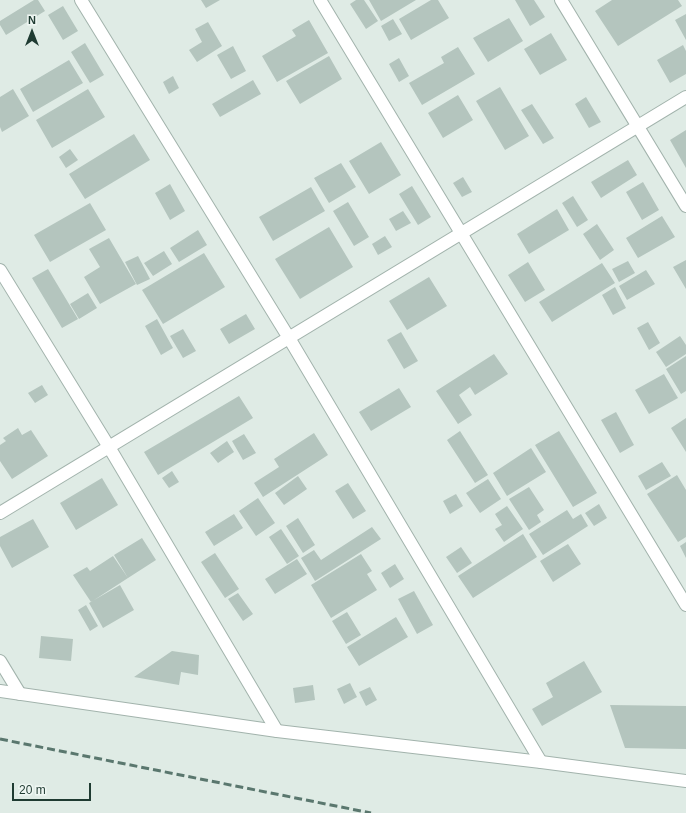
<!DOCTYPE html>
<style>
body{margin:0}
#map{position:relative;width:686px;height:813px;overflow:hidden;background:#dfebe5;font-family:Helvetica,sans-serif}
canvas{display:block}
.north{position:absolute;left:12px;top:12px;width:40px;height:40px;-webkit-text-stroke:3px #eff7f3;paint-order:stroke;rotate:0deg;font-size:11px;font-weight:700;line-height:16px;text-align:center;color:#1f3b32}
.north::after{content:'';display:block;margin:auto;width:14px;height:18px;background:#1f3b32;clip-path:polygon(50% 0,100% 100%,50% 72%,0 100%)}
.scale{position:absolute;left:12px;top:783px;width:79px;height:18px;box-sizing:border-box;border:2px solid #1f3b32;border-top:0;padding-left:5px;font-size:12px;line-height:14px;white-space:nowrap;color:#1f3b32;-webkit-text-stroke:3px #eff7f3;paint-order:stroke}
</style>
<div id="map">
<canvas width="686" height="813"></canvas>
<div class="north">N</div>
<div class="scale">20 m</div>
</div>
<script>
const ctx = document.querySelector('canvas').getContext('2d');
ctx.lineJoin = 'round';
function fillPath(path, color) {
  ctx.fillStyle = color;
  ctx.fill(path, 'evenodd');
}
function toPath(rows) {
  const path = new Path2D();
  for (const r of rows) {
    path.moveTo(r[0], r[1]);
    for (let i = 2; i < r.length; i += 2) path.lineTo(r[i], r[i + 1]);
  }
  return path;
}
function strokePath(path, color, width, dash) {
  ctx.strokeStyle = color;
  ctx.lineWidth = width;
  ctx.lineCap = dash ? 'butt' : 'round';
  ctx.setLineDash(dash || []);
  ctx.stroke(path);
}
fillPath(toPath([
 [34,0,38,0,45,11,6,35,0,25,0,21],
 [201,0,220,0,206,8],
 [356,0,364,0,378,21,366,29,350,4],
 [369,0,416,0,381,21],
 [431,0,438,0,449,18,411,40,399,19],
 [515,0,534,0,545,17,530,26],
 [612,0,678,0,682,6,618,46,595,11],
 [63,6,78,31,63,40,48,15],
 [686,14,686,40,675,20],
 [509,18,523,41,488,62,473,38],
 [393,19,402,34,389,41,381,26],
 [309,20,328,53,277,82,262,56,296,36,292,30],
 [208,22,222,46,197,62,189,50,202,42,195,29],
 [551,33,567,60,540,75,524,49],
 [85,43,104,75,90,83,71,52],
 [683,45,686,51,686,74,670,83,657,60],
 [233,46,246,71,231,79,217,55],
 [458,47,475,74,422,105,409,83,444,63,441,57],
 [329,56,342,79,300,104,286,81],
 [399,58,409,76,399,82,389,64],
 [69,60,83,83,33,112,20,89],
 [173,76,179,88,169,94,163,82],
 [253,80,261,94,220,117,212,104],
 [500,87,529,136,505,150,476,101],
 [13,89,29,116,2,132,0,127,0,97],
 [88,89,105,117,52,148,36,120],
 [458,95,473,120,443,138,428,113],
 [586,97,601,122,589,128,575,104],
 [532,104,554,138,543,144,521,110],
 [686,130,686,168,670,140],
 [134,134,150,160,85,199,69,174],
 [381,142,401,175,369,194,349,161],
 [70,149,78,160,66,168,59,157],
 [628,160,637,175,601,198,591,182],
 [341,163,356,187,329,203,314,178],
 [463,177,472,192,462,197,453,183],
 [643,182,659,210,642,220,626,192],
 [170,184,185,211,170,220,155,193],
 [412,186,431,217,418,225,399,194],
 [311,187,325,211,273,241,259,217],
 [573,196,588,220,577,227,562,203],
 [348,202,369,237,354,246,333,211],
 [90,203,106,230,50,262,34,235],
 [557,209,569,230,529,254,517,234],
 [403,211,411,223,396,231,389,219],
 [662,216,675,237,638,258,626,238],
 [597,224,614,250,600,260,583,234],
 [329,227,353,267,300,299,275,259],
 [198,230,207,245,179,262,170,248],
 [385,236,392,247,378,255,372,244],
 [109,238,136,284,100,304,84,277,100,267,89,249],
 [164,251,172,264,153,276,144,263],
 [204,253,225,287,163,324,142,290],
 [138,256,150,279,137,285,125,262],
 [686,260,686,289,673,267],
 [628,261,635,273,619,282,612,269],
 [528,262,545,290,525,302,508,275],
 [602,263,615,283,552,322,539,302],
 [48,269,78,319,62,328,32,278],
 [646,270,655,284,627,300,619,286],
 [429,277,447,306,407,330,389,301],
 [615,287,626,308,613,315,602,295],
 [88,293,97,308,79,319,70,304],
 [246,314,255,329,229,344,220,329],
 [157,319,173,348,161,355,145,326],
 [648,322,660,343,649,350,637,328],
 [183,329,196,351,183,358,170,336],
 [401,332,418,361,404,369,387,340],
 [680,336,686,345,686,354,666,367,656,352],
 [494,354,508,374,475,395,470,387,459,395,472,415,458,424,436,391],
 [686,356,686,391,681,394,666,369],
 [664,374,678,398,649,414,635,390],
 [42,385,48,395,35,403,28,393],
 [399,388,411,407,371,431,359,412],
 [239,396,253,418,158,475,144,452],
 [616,412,634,445,620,453,601,420],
 [686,418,686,452,671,428],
 [18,428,22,435,31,430,48,456,12,479,0,461,0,445,6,441,3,438],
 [460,431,488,475,475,483,447,440],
 [559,431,597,493,573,507,535,445],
 [314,433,328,455,263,497,254,483,279,467,274,459],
 [244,434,256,453,243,460,232,441],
 [227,441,234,452,218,463,210,453],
 [531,448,546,472,507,496,493,473],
 [662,462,671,476,646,490,638,476],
 [172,471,179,482,169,488,162,478],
 [677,475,686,490,686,537,678,542,647,494],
 [298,476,307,489,284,505,275,493],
 [102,478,118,505,76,530,60,503],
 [488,479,501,499,480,513,466,493],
 [348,483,366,511,353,519,335,491],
 [529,487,544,510,537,515,541,522,529,530,509,499],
 [456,494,463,506,450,514,443,501],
 [258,498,275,523,256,536,239,511],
 [599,504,607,518,594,526,585,513],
 [507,506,523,529,504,542,495,529,502,525,495,514],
 [567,510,573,519,581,514,588,526,543,555,529,534],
 [234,514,243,528,214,546,205,532],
 [298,518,315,545,303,553,286,526],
 [33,519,49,547,12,568,0,546,0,537],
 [372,527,381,539,315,581,301,558,314,550,321,560],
 [281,529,299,556,287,564,269,537],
 [523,534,537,557,473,598,458,576],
 [142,538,156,560,128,578,114,555],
 [686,542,686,558,680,546],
 [568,544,581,564,553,582,540,561],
 [461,547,472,563,457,573,446,557],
 [215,553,239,589,225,598,201,562],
 [361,554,372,571,367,574,377,590,331,618,311,585],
 [113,556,128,578,91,602,73,575,87,567,90,571],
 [297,559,307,574,275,594,265,579],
 [395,564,404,579,390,588,381,573],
 [120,585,134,610,103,628,89,603],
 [414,591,433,625,417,634,398,599],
 [238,593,253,614,243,621,228,599],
 [86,605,98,626,90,631,78,610],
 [347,612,361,635,346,644,332,621],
 [396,617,408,637,359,666,347,647],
 [41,636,73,639,71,661,39,658],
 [172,651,199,655,198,675,181,672,179,685,134,677],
 [584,661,602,692,542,726,532,709,553,697,546,683],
 [350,683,357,697,344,704,337,689],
 [313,685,315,700,295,703,293,688],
 [370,687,377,700,366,706,359,692],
 [610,705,686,706,686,749,625,748]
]), '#b4c5be');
const minor = toPath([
 [81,0,289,338,541,762],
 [320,0,686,605],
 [561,0,686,206],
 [0,270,109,447,277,731],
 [0,513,686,97],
 [0,661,20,694]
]);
const tertiary = toPath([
 [0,691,277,731,541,762,686,781]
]);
strokePath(minor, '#a2b3ac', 14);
strokePath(tertiary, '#a2b3ac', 14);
strokePath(minor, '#fff', 12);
strokePath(tertiary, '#fff', 12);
strokePath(toPath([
 [0,739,371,813]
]), '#5a776e', 3, [8, 4]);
</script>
